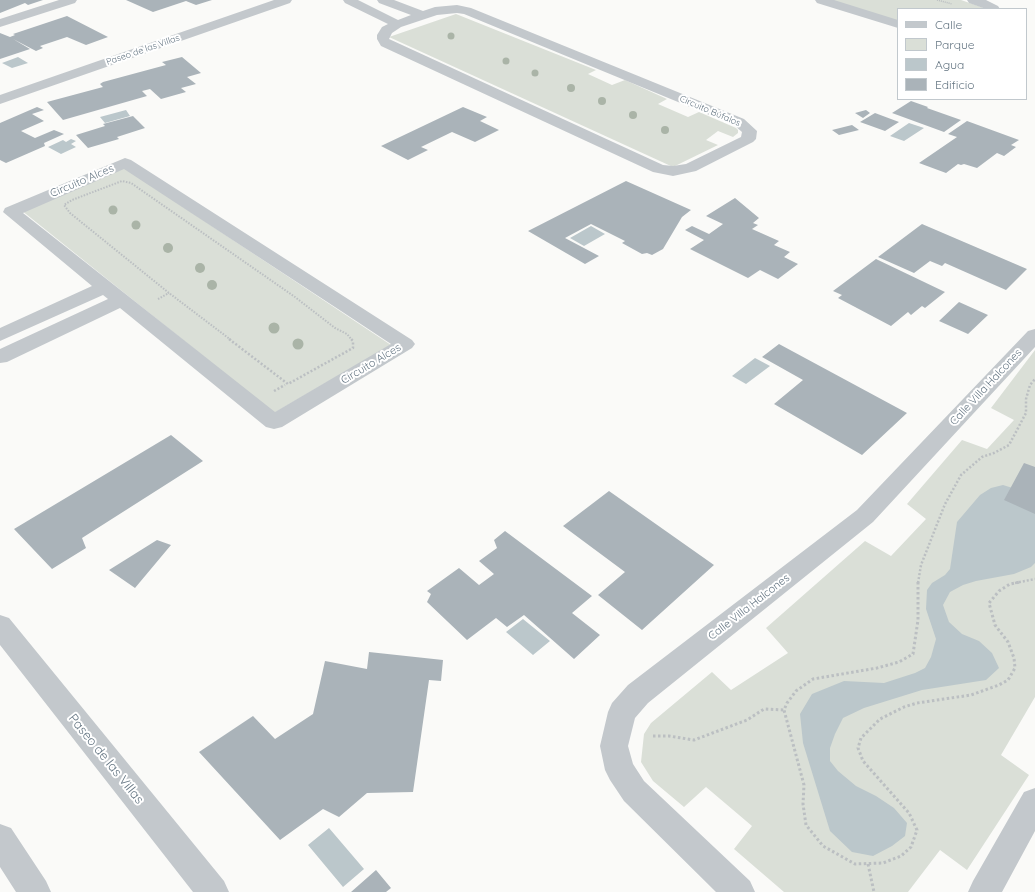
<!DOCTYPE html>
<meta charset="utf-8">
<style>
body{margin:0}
#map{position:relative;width:1035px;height:892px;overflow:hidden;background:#fafaf8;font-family:Quicksand,sans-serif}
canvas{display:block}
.legend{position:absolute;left:897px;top:8px;width:130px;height:92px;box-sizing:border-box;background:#fff;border:1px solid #c1c8cd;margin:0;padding:5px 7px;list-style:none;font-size:12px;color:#657683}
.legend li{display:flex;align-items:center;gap:8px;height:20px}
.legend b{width:20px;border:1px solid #c1c8cd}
</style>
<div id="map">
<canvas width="1035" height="892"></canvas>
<ul class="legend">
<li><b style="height:5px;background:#c3c8cc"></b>Calle</li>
<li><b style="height:11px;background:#dadfd7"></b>Parque</li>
<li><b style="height:11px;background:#bbc7cb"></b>Agua</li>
<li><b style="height:11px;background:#aab3b9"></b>Edificio</li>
</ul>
</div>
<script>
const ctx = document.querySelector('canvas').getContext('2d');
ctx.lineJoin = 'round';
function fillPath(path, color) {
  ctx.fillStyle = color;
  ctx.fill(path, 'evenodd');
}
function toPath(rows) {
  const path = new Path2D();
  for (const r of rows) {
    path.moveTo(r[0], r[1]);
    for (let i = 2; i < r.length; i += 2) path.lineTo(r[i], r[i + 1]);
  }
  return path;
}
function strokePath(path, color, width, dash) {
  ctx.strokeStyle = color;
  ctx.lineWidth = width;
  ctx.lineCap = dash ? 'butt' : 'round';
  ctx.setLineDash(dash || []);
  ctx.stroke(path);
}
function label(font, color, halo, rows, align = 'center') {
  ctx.font = font + ' Quicksand,sans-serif';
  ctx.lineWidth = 4;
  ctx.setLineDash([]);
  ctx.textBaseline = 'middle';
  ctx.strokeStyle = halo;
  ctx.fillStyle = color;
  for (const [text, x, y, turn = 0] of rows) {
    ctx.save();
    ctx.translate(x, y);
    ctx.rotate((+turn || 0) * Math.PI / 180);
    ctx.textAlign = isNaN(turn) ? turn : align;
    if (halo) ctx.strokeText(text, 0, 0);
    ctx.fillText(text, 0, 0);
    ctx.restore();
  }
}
fillPath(toPath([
 [829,0,961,0,987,9,898,9,898,22],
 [456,14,596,70,588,74,612,85,625,80,667,99,658,104,688,117,699,112,736,128,738,130,738,133,733,137,718,131,706,140,718,145,673,167,389,37],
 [123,167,391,345,274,413,21,210],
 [1035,350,1035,697,1001,755,1029,775,967,870,940,850,908,892,784,892,734,849,752,826,706,787,684,807,653,781,641,762,644,734,651,723,712,672,731,690,788,653,766,628,865,541,891,556,926,519,907,504,962,440,987,449,1014,420,991,408]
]), '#dadfd7');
fillPath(toPath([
 [18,57,28,63,12,68,2,63],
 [126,110,130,116,105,123,100,117],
 [909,123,924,128,904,141,890,136],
 [71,139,76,141,71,144,76,147,61,154,48,147,63,140,66,142],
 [591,226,605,234,584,246,570,238],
 [755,358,770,366,746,384,732,376],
 [1003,485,1035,495,1035,563,1031,567,1014,574,976,581,963,585,950,592,943,605,949,622,962,634,979,641,992,653,999,668,986,680,922,690,864,708,843,718,835,734,830,748,830,761,838,771,856,786,876,796,894,808,907,823,905,836,892,846,873,856,852,852,830,831,803,743,800,714,812,694,844,681,884,683,915,673,925,668,931,657,936,639,926,609,927,590,932,583,945,575,950,569,957,522,980,495,991,488],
 [523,619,550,641,533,655,506,632],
 [329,828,364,869,343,887,308,845]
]), '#bbc7cb');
fillPath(toPath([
 [0,0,43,0,28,5,25,3,0,13],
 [126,0,212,0,196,5,186,1,153,12],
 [67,16,108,37,86,45,67,37,40,46,43,48,36,51,13,39,30,49,0,59,0,33,10,37,15,35,13,34],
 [182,57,201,73,187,77,196,84,181,88,186,92,161,99,150,89,142,91,147,96,63,120,47,102,103,87,100,84,103,82,166,65,162,62],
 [911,101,928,107,927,108,961,120,944,132,892,113],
 [37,107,44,110,32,114,44,121,21,131,35,138,54,130,64,134,44,143,45,146,6,163,0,160,0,123],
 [463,107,487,117,480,121,499,130,475,142,452,132,421,147,428,150,408,160,381,146],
 [866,110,870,113,863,118,855,113],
 [875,113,899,122,885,131,860,122],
 [133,116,145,128,117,137,119,139,88,148,76,135,105,126,103,124],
 [967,121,1019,140,1011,145,1016,147,1004,156,997,153,977,168,964,164,961,165,958,164,946,173,919,163,957,137,948,134],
 [852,125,859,130,839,135,832,130],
 [626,181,691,210,682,217,663,249,652,255,647,253,642,254,622,243,625,241,591,224,565,238,599,256,585,264,528,231],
 [735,198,759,218,753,223,758,225,752,229,779,241,774,245,790,252,784,257,798,264,778,279,760,270,748,278,690,249,704,240,685,230,692,226,709,234,723,224,706,216],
 [922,224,1027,269,1006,290,945,263,942,266,930,261,914,273,878,257],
 [876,259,945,292,925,308,922,306,911,315,908,312,891,326,838,298,842,295,833,291],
 [959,302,988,315,968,334,939,321],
 [779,344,907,413,862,455,774,404,803,380,762,357],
 [171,435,203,461,82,538,86,548,52,569,14,529],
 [1024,463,1035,467,1035,514,1004,500],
 [609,491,714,565,642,630,598,595,625,572,563,526],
 [505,531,592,596,572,613,600,635,574,659,524,615,507,627,496,618,467,640,427,602,431,594,427,591,459,568,479,585,494,574,479,561,497,548,494,540],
 [157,540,171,545,135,588,109,570],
 [369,652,443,660,441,681,429,680,413,792,367,793,339,817,323,809,280,840,199,752,253,716,275,739,313,714,325,661,367,669],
 [376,870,391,888,386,892,351,892]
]), '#aab3b9');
strokePath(toPath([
 [937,0,952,4]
]), '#bbbfc2', 1.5, [1, 1]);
strokePath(toPath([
 [158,299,169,293],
 [231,340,169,293,70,213,64,205,72,200,122,181,131,183,295,297,335,328,347,334,352,340]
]), '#bbbfc2', 2, [1.5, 1.5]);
strokePath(toPath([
 [229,339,288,384,353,348,353,341,351,339],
 [274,391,285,385],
 [918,583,921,565,945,504,961,475,982,457,994,453,1009,445,1026,413,1026,399,1030,385,1035,379],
 [1015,583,1035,579]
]), '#bbbfc2', 2.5, [2, 2]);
strokePath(toPath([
 [918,582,918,620,913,654,899,662,877,668,813,679,796,691,787,703,784,710,804,785,803,804,806,825,823,846,855,864,883,863,901,856,911,847,917,830,909,813,863,761,858,748,861,738,880,719,904,707,917,703,971,695,999,685,1008,680,1015,668,1014,658,1008,642,995,625,989,603,999,591,1010,584,1020,582],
 [653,736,669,736,694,740,747,720,764,709,784,710],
 [868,864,874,892]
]), '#bbbfc2', 3, [2.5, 2.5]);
fillPath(toPath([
 [59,0,77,0,75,3,0,27,0,19,59,0],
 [274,0,292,0,290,3,0,104,0,95,274,0],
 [343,0,358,0,398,20,411,15,379,3,377,0,394,0,423,11,435,7,457,5,471,8,744,119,757,131,756,139,753,142,696,171,673,176,653,172,381,46,377,39,377,35,382,27,388,24,345,3,343,0],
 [457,13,464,14,734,125,742,132,741,137,686,164,673,166,663,165,389,39,392,33,401,27,437,15,457,13],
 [815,0,834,0,898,20,898,28,817,3,815,0],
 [967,0,986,0,998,6,1000,9,986,9,969,3,967,0],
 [125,158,131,160,412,340,415,344,412,348,282,427,274,429,266,427,120,308,7,362,0,363,0,349,108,299,103,295,0,341,0,328,92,286,3,212,5,208,125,158],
 [124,169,341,311,391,344,275,412,23,213,124,169],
 [1035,329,1035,347,873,522,648,703,635,718,628,746,633,764,644,781,750,881,755,892,716,892,624,801,610,780,605,770,600,746,608,712,612,703,628,685,857,510,1028,331,1035,329],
 [0,615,9,618,224,881,229,892,193,892,0,645,0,615],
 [1035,788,1035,831,1002,892,968,892,973,881,1024,792,1035,788],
 [0,824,11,828,46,881,51,892,16,892,0,867,0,824]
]), '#c3c8cc');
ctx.fillStyle = '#aab4a7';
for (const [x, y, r] of [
 [451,36,3.5],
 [506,61,3.5],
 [535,73,3.5],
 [571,88,4],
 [602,101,4],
 [633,115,4],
 [665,130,4],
 [113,210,4.5],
 [136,225,4.5],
 [168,248,5],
 [200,268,5],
 [212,285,5],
 [274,328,5.5],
 [298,344,5.5]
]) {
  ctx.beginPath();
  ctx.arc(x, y, r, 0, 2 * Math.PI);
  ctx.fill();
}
label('9px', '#657683', '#fff', [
 ["Paseo de las Villas",143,50,-19],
 ["Circuito Búfalos",710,111,23]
]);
label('11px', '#657683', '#fff', [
 ["Circuito Alces",82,181,-23],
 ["Circuito Alces",371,364,-31],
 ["Calle Villa Halcones",986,387,-47],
 ["Calle Villa Halcones",749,607,-38]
]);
label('13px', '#657683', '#fff', [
 ["Paseo de las Villas",106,759,51]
]);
</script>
